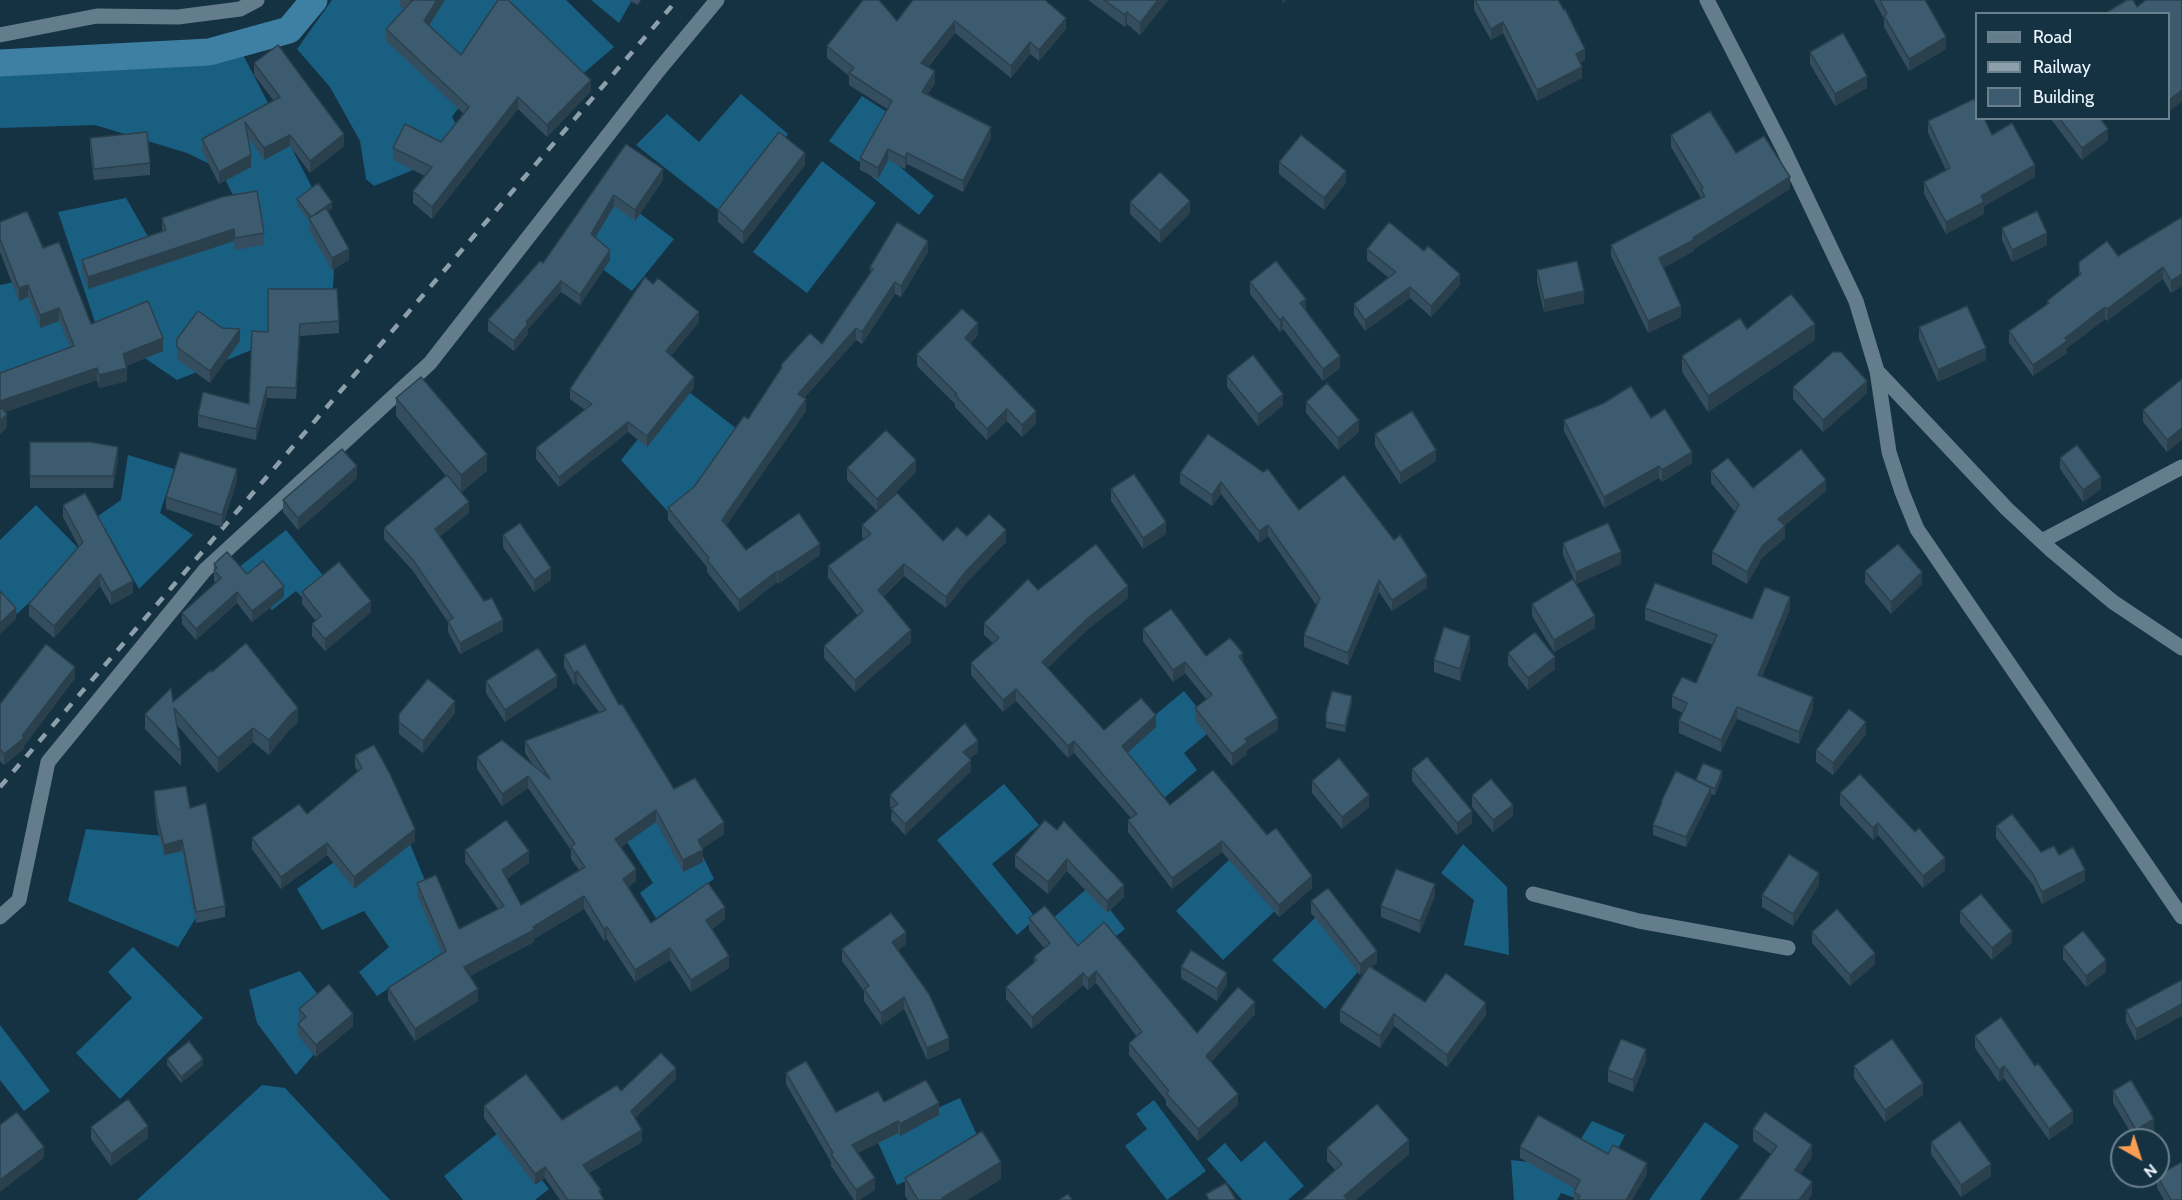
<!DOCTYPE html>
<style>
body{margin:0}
#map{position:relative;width:2182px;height:1200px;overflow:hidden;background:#153243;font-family:Cabin,sans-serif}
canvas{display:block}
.legend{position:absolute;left:1975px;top:12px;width:195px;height:108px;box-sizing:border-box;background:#153243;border:2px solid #6b808d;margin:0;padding:8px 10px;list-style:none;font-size:18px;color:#ecf6fd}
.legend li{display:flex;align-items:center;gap:12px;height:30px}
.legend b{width:30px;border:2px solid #6b808d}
.north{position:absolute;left:2110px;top:1128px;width:60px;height:60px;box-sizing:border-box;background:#153243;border:2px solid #6b808d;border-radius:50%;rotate:141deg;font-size:16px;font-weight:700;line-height:24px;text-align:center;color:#ecf6fd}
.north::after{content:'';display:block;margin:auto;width:21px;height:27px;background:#fc9d53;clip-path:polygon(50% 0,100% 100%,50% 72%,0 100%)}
</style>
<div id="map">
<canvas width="2182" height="1200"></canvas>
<ul class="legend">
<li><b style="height:8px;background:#637d8d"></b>Road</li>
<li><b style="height:8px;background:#8d9faa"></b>Railway</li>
<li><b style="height:16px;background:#3d5b6e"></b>Building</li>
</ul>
<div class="north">N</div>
</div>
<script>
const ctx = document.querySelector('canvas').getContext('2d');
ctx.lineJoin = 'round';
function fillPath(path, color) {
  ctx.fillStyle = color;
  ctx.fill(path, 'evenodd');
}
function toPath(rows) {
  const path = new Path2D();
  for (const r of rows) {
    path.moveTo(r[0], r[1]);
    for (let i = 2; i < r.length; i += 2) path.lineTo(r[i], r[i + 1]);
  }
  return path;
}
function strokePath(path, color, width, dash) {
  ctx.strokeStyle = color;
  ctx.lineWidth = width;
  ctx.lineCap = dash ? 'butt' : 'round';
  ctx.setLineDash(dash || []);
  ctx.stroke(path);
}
fillPath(toPath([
 [332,0,566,0,614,47,572,83,487,67,452,117,469,147,374,186,366,179,360,141,330,87,297,49],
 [591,0,632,0,619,23],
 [241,51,317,197,335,255,331,318,177,380,96,325,58,212,126,198,154,247,245,219,220,169,187,153,95,125,0,128,0,66,206,57],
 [741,94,788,134,721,212,636,145,667,114,699,142],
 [862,96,887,112,859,162,829,141],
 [883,152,934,196,919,215,870,175],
 [822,161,876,203,807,293,753,252],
 [622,178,638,212,674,239,632,291,573,247],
 [39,277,73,340,73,373,0,388,0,285],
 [681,386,758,445,681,526,621,460],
 [128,455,174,469,160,513,193,535,139,589,98,516,121,500],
 [36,505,82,552,17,614,0,597,0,540],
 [286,530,325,578,302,597,296,591,272,610,238,568],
 [1184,691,1214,728,1184,753,1197,770,1157,804,1113,750],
 [1004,784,1039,825,992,864,1036,918,1017,935,937,840],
 [672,793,714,879,656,918,640,893,653,883,620,831],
 [390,821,408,839,452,947,377,996,359,972,389,947,364,911,322,930,297,889],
 [86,829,186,838,211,893,178,947,68,901],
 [1463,844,1507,887,1509,955,1464,945,1474,900,1441,873],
 [1232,857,1280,906,1223,960,1176,911],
 [1091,885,1125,929,1078,967,1044,926],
 [1323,910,1365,964,1325,1009,1272,960],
 [133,947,203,1018,120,1099,76,1053,132,998,108,972],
 [300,971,340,1024,296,1075,257,1023,249,990],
 [0,1025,50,1091,24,1111,0,1080],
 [262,1085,285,1088,390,1200,137,1200],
 [960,1098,982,1146,897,1185,875,1136],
 [1154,1100,1206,1171,1167,1200,1125,1146,1147,1129,1136,1114],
 [1592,1121,1625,1135,1592,1200,1581,1200,1561,1193,1557,1200,1514,1200,1511,1160,1564,1166],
 [1705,1122,1739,1146,1700,1200,1649,1200],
 [502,1130,549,1189,535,1200,463,1200,444,1176],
 [1265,1141,1304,1186,1288,1200,1242,1200,1207,1159,1225,1143,1241,1162]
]), '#195f82');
strokePath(toPath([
 [0,63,209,52,289,30,314,0]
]), '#3e7fa4', 27);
strokePath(toPath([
 [1707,0,1783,148,1856,301,1877,371,1889,452,1902,492,1917,529,2182,917],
 [0,35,97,16,178,17,240,9,257,0],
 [1877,371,2007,509,2051,550,2113,602,2182,648],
 [2042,541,2182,467],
 [1533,894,1639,921,1788,948],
 [0,917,19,900,48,762,205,570,430,363,658,71,717,0]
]), '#637d8d', 15);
strokePath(toPath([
 [0,787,677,0]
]), '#8d9faa', 4.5, [10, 10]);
fillPath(toPath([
 [400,0,445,0,429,25,461,55,591,91,547,137,518,109,432,219,413,203,413,191,425,176,393,160,393,148,441,142,464,114,386,41,386,29,405,9,400,6],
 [628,0,641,0,638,5],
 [913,0,1066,29,1039,61,1030,54,1011,78,955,33,928,67,935,83,927,95,991,138,963,192,907,164,905,169,888,160,878,179,860,170,860,158,887,109,849,85,849,76,827,58,827,46,897,21],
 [1088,0,1168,0,1140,35,1127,24,1125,27],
 [1474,0,1558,0,1585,60,1580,63,1582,78,1537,101,1503,33,1491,40,1474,10],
 [1874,0,1925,0,1946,49,1909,71,1884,27,1884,19],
 [1810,52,1867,88,1835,106,1810,64],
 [254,63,344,146,310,173,290,146,264,160,248,137,251,167,219,184,202,151,202,139,274,101,254,75],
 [2050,118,2100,118,2108,140,2082,160],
 [1928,121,1992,135,2035,177,1984,206,1984,214,1946,234,1924,194,1924,182,1946,170,1928,133],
 [1671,135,1736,153,1790,189,1694,249,1694,251,1663,268,1681,317,1648,333,1611,256,1611,245,1701,198,1671,147],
 [90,138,150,163,150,175,94,180,90,150],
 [626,144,663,180,635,221,614,206,595,238,610,260,580,305,561,292,528,329,528,334,514,351,488,331,488,320,543,263],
 [1279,162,1346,183,1324,210,1279,174],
 [805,165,743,244,718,222,718,210],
 [297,199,332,208,328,211,349,260,332,270,309,230,309,221,297,205],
 [1130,202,1190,213,1160,243,1130,214],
 [27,211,43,248,59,242,91,324,148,301,163,338,163,351,126,366,127,381,99,388,97,380,5,412,7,414,7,427,0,434,0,373,70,347,59,321,40,328,28,297,19,301,0,252,0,222],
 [2182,217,2182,286,2171,293,2163,279,2107,321,2105,319,2067,348,2067,353,2033,376,2009,343,2009,331,2047,304,2047,301,2079,276,2079,262,2118,256],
 [162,218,264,233,264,245,235,250,234,241,88,289,82,272,82,260,162,231],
 [2002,228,2047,245,2012,262,2002,240],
 [1367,249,1460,285,1431,317,1410,298,1365,331,1354,315,1354,304,1389,278,1367,260],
 [928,252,901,297,895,294,862,344,856,340,804,398,806,411,726,525,746,550,820,555,778,584,777,582,739,612,707,572,707,567,668,520,668,508,694,487,748,419,781,369,781,365,822,344,870,274,870,267],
 [1537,270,1584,303,1544,312,1537,282],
 [1250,282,1306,311,1340,368,1323,381,1283,329,1280,332,1250,294],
 [268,289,339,321,339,333,300,336,296,399,267,398,256,440,198,427,198,415,249,404,268,332],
 [699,322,671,356,694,388,647,447,628,432,559,487,536,459,536,448,585,410,570,399,570,389],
 [1919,327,1986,360,1938,382,1919,339],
 [222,328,240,341,210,383,177,359,177,347],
 [1747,329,1815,340,1708,412,1682,372,1682,356],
 [978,335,971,343,1036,423,1022,437,1007,421,987,440,955,407,955,404,917,366,917,354],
 [1227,376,1283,405,1258,426,1227,387],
 [2182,379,2167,452,2143,422,2143,410],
 [1793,387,1867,393,1823,432,1793,399],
 [396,398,487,471,461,492,469,513,440,536,503,631,460,654,448,632,448,622,413,571,384,539,384,528,446,476,396,416],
 [1306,402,1359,432,1338,450,1306,413],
 [1651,418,1692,463,1662,482,1659,478,1604,508,1564,431,1564,420],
 [1208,434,1299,510,1427,588,1392,611,1379,592,1348,665,1304,647,1304,635,1317,606,1268,536,1259,543,1221,494,1212,506,1180,484,1180,473],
 [1375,434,1436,461,1400,484,1375,446],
 [30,442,118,459,113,488,30,488],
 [2060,458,2101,489,2083,502,2060,469],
 [847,468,916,472,877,511,847,480],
 [1711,471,1753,488,1826,491,1784,526,1785,538,1762,558,1747,584,1712,564,1712,552,1735,512,1711,483],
 [357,478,298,530,283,512,283,500],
 [237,481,222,527,166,509,166,497],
 [1111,489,1166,534,1143,549,1111,501],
 [63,505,133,593,111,605,100,586,54,638,29,616,29,604,79,547,63,517],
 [862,525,943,541,967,536,1006,542,966,583,946,608,904,576,883,597,911,642,855,692,824,658,824,646,858,616,828,578,828,566,864,539,862,537],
 [503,535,551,580,534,592,503,547],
 [1563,543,1621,564,1576,584,1563,555],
 [214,564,247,574,284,597,252,622,237,603,196,640,182,624,182,613,216,583,214,581],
 [1865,571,1922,584,1891,614,1865,583],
 [1038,590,1128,598,1088,629,1047,668,1104,730,1156,727,1127,753,1170,805,1267,835,1312,888,1279,917,1222,852,1172,889,1128,832,1128,820,1131,818,1074,753,1068,758,1016,701,1003,712,971,675,971,663,993,643,984,635,984,623],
 [302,592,371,612,325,651,312,636,312,624,316,621,302,604],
 [1532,604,1595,628,1554,652,1532,616],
 [1645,608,1752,619,1790,609,1762,677,1813,709,1799,744,1737,719,1721,752,1679,733,1679,721,1683,713,1672,708,1672,696,1696,683,1713,645,1645,620],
 [1143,629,1206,656,1243,663,1278,730,1247,750,1247,754,1232,766,1195,720,1195,708,1206,699,1185,673,1173,682,1143,641],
 [1470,648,1460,681,1434,672,1434,660],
 [1508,653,1555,669,1528,690,1508,665],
 [564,655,619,705,674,789,724,834,702,848,703,862,683,872,656,822,621,847,636,881,628,887,651,923,725,919,712,929,729,968,691,992,670,960,635,982,607,939,604,941,584,909,534,939,534,942,470,976,478,1001,415,1041,388,1000,388,988,442,954,417,895,417,883,459,929,498,909,465,862,465,850,529,863,507,879,521,905,579,870,571,859,571,850,528,788,502,806,477,769,477,757,533,765,525,753,525,741,599,712,577,683,574,685,564,667],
 [212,672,298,722,290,729,269,755,253,742,218,773,177,725,181,752,181,766,145,729,145,714,173,702],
 [75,678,24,746,24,749,4,765,0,761,0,704],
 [486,681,557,687,505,722,486,693],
 [1352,702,1345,732,1326,728,1326,713],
 [455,713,423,753,399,734,399,714],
 [1866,734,1833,775,1816,762,1816,750],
 [978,752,969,759,971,771,905,835,891,820,892,808,890,806,890,795],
 [355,755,415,841,354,889,327,855,281,889,252,849,252,838,307,814,358,772,355,767],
 [1412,769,1472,823,1457,835,1412,781],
 [1722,777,1715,795,1711,794,1711,797,1686,847,1653,835,1653,825,1661,806,1661,802,1696,780],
 [1312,781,1369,807,1342,829,1312,793],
 [154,791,190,808,225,906,225,917,196,923,182,851,164,855,157,827,154,802],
 [1840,793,1945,870,1923,888,1878,835,1873,840,1840,805],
 [1472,795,1513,816,1493,832,1472,807],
 [1045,820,1124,897,1107,913,1067,871,1048,894,1015,867,1015,855],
 [1996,826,2041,852,2059,855,2085,881,2042,904,2033,885,1996,838],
 [1819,885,1793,926,1762,907,1762,895],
 [1435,896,1420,933,1381,917,1381,906],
 [1311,901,1377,963,1371,967,1425,1002,1486,1015,1447,1067,1394,1026,1380,1048,1340,1022,1340,1010,1366,971,1360,975,1311,913],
 [1960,911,2012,942,1992,960,1960,923],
 [1029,918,1078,946,1197,1033,1255,1014,1211,1062,1238,1105,1198,1141,1166,1105,1166,1100,1129,1055,1129,1043,1137,1037,1096,983,1088,990,1083,985,1032,1029,1006,999,1006,987,1034,962,1034,957,1044,948,1029,930],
 [1812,932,1875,964,1850,986,1812,943],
 [906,944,898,950,949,1050,927,1060,904,1009,881,1025,864,1001,864,991,842,961,842,949],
 [2063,947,2106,972,2086,987,2063,959],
 [1181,967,1227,984,1217,1001,1181,978],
 [2182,980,2136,1041,2126,1022,2126,1010],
 [299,1009,353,1026,316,1057,298,1036,298,1024,301,1022,299,1021],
 [1975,1036,2073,1123,2049,1140,2004,1078,1999,1082,1975,1048],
 [167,1059,203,1065,181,1083,167,1065],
 [1646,1061,1633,1092,1608,1082,1608,1070],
 [1854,1066,1923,1095,1885,1122,1854,1078],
 [786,1073,836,1112,939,1115,900,1136,898,1133,858,1153,875,1190,859,1200,854,1200,831,1166,831,1162,786,1084],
 [676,1079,635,1118,642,1142,589,1173,604,1200,560,1200,545,1178,535,1185,484,1118,484,1106,562,1120,621,1091],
 [2113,1091,2154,1131,2138,1140,2135,1140,2113,1103],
 [91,1127,148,1138,111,1166,91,1139],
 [1753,1129,1812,1157,1800,1174,1812,1194,1808,1200,1738,1200,1771,1154,1753,1141],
 [1931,1142,1991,1176,1961,1197,1931,1154],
 [1520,1147,1608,1154,1647,1174,1632,1200,1574,1200,1574,1192,1575,1189,1520,1158],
 [1327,1148,1409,1154,1356,1200,1302,1200,1335,1170,1327,1161],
 [2157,1176,2182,1200,2164,1200,2157,1188],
 [905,1178,1001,1179,967,1200,908,1200,905,1196]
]), '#344e5f');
fillPath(toPath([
 [437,0,445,0,424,33,424,21],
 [1158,0,1168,0,1140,35,1140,23],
 [1282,0,1287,0,1282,4],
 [1127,12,1127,24,1125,27,1125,15],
 [1066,18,1066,29,1039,61,1039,50],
 [955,21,955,33,921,74,921,63],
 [1503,22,1503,33,1491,40,1491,29],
 [1946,37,1946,49,1909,71,1909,59],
 [1030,42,1030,54,1011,78,1011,66],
 [1585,49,1585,60,1576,65,1576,54],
 [1582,67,1582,78,1537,101,1537,90],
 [935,71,935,83,922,104,922,92],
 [1867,76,1867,88,1835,106,1835,94],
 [591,80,591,91,547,137,547,125],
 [2182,90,2182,102,2169,111,2169,100],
 [518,97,518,109,432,219,432,207],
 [991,127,991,138,963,192,963,181],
 [2108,129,2108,140,2082,160,2082,148],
 [344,134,344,146,310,173,310,161],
 [290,135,290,146,264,160,264,148],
 [888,149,888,160,878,179,878,168],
 [805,153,805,165,743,244,743,232],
 [907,153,907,164,905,169,905,158],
 [251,155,251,167,219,184,219,172],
 [2035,165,2035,177,1984,206,1984,214,1946,234,1946,222,1981,196],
 [663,169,663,180,635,221,635,210],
 [1346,171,1346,183,1324,210,1324,198],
 [1790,177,1790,189,1694,249,1694,251,1659,270,1659,258],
 [614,195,614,206,591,245,591,234],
 [1190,201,1190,213,1160,243,1160,231],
 [332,202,332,208,311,223,311,217],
 [234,229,234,241,88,289,88,277],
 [2047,233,2047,245,2012,262,2012,250],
 [928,241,928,252,901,297,901,286],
 [349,249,349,260,332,270,332,258],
 [610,250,610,260,580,305,580,295],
 [2163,267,2163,279,2107,321,2107,309],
 [1460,274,1460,285,1431,317,1431,306],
 [2182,274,2182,286,2171,293,2171,281],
 [561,281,561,292,528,329,528,334,514,351,514,341,526,322],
 [895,282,895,294,862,344,862,332],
 [28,285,28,297,19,301,19,288],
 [1410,287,1410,298,1365,331,1365,320],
 [1584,291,1584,303,1544,312,1544,300],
 [1306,299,1306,311,1300,303],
 [1681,306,1681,317,1648,333,1648,321],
 [2105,307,2105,319,2067,348,2067,353,2033,376,2033,365,2065,338],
 [59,308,59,321,40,328,40,315],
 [699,312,699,322,666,362,666,351],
 [1283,317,1283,329,1280,332,1280,320],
 [978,323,978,335,965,350,965,338],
 [300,324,300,336,296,399,296,388],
 [1815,324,1815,340,1708,412,1708,396],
 [856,328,856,340,798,405,798,394],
 [240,329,240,341,210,383,210,371],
 [163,338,163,351,123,367,123,354],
 [1986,348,1986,360,1938,382,1938,370],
 [1340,356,1340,368,1323,381,1323,369],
 [97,368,97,380,0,414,0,401],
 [127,368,127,381,99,388,99,375],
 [694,377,694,388,647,447,647,436],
 [1867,381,1867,393,1823,432,1823,420],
 [267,387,267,398,256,440,256,429],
 [1283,394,1283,405,1258,426,1258,414],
 [806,399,806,411,722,532,722,520],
 [1007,409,1007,421,987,440,987,429],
 [1036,411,1036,423,1022,437,1022,425],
 [7,414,7,427,0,434,0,421],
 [1359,420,1359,432,1338,450,1338,438],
 [628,422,628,432,559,487,559,477],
 [2182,428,2182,440,2167,452,2167,440],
 [118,447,118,459,113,488,113,476],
 [1436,450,1436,461,1400,484,1400,473],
 [1692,452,1692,463,1662,482,1662,470],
 [487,454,487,471,461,493,461,475],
 [916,460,916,472,877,511,877,499],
 [357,466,357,478,298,530,298,518],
 [1659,466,1659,478,1604,508,1604,497],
 [237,469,237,481,222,527,222,515],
 [2101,477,2101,489,2083,502,2083,490],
 [1826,480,1826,491,1778,531,1778,519],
 [1221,482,1221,494,1212,506,1212,495],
 [469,502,469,513,435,540,435,529],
 [1166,522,1166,534,1143,549,1143,538],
 [1268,525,1268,536,1259,543,1259,531],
 [1785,526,1785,538,1762,558,1747,584,1747,572,1762,546],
 [1006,530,1006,542,966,583,946,608,946,597,966,571],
 [820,544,820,555,778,584,778,572],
 [1621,552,1621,564,1576,584,1576,572],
 [904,564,904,576,878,602,878,590],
 [551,568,551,580,534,592,534,580],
 [777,571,777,582,739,612,739,600],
 [1922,572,1922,584,1891,614,1891,602],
 [100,574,100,586,54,638,54,626],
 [1427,576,1427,588,1392,611,1392,600],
 [1379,580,1379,592,1348,665,1348,653],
 [133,581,133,593,111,605,111,593],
 [284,586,284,597,252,622,252,611],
 [1128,586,1128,598,1088,629,1042,674,1042,662,1088,618],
 [237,592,237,603,196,640,196,629],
 [1790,597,1790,609,1758,687,1758,675],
 [371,601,371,612,325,651,325,639],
 [16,608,16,619,0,634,0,623],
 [1595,616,1595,628,1554,652,1554,640],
 [503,620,503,631,460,654,460,643],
 [911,630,911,642,855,692,855,680],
 [1470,636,1470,648,1460,681,1460,669],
 [1243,653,1243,665,1239,656],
 [1555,657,1555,669,1528,690,1528,678],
 [1185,662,1185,673,1173,682,1173,670],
 [75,667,75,678,24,746,24,749,4,765,4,754,22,736],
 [577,671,577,683,574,685,574,673],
 [557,676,557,687,505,722,505,710],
 [1016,689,1016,701,1003,712,1003,700],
 [1352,696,1352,702,1345,732,1345,726],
 [1813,697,1813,709,1799,744,1799,732],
 [455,701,455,713,423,753,423,741],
 [1737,707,1737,719,1721,752,1721,740],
 [298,708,298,722,290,729,269,755,269,740,290,715],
 [1156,715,1156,727,1122,758,1122,746],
 [1278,718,1278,730,1247,750,1247,754,1232,766,1232,754,1245,739],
 [1866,722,1866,734,1833,775,1833,763],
 [253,728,253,742,218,773,218,758],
 [978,741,978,752,963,763,963,752],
 [1074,741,1074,753,1068,758,1068,746],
 [971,760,971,771,905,835,905,824],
 [1722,771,1722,777,1715,795,1715,789],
 [528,776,528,788,502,806,502,794],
 [1711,788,1711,797,1686,847,1686,837],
 [1369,795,1369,807,1342,829,1342,817],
 [1513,805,1513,816,1493,832,1493,820],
 [656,810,656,822,615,851,615,839],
 [1472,811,1472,823,1457,835,1457,823],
 [724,822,724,834,698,852,698,840],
 [1878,823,1878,835,1873,840,1873,828],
 [415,829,415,841,354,889,354,877],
 [182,840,182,851,164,855,164,845],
 [1222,841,1222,852,1172,889,1172,878],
 [327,843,327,855,281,889,281,877],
 [703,850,703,862,683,872,683,860],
 [529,851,529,863,502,882,502,870],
 [1945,858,1945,870,1923,888,1923,876],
 [1067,859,1067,871,1048,894,1048,882],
 [636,869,636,881,623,891,623,879],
 [2085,870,2085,881,2042,904,2042,892],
 [1819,873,1819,885,1793,926,1793,914],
 [1312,876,1312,888,1279,917,1279,905],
 [1435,884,1435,896,1420,933,1420,921],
 [1124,885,1124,897,1107,913,1107,901],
 [584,896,584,909,534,939,534,942,464,979,464,967],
 [725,907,725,919,706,932,706,920],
 [607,927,607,939,604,941,604,929],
 [2012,931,2012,942,1992,960,1992,948],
 [906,932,906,944,892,954,892,942],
 [670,948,670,960,635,982,635,970],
 [1377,951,1377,963,1360,975,1360,964],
 [1875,953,1875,964,1850,986,1850,975],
 [729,956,729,968,691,992,691,980],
 [2106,960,2106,972,2086,987,2086,976],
 [1096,971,1096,983,1088,990,1088,979],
 [1083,973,1083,985,1032,1029,1032,1017],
 [1227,973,1227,984,1217,1001,1217,989],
 [478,989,478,1001,415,1041,415,1029],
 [904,997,904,1009,881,1025,881,1013],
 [1255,1002,1255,1014,1206,1068,1206,1056],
 [1486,1003,1486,1015,1447,1067,1447,1055],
 [2182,1004,2182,1016,2136,1041,2136,1029],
 [353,1014,353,1026,316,1057,316,1045],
 [1394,1014,1394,1026,1380,1048,1380,1036],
 [949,1038,949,1050,927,1060,927,1048],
 [1646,1049,1646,1061,1633,1092,1633,1080],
 [203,1059,203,1065,181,1083,181,1077],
 [2004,1066,2004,1078,1999,1082,1999,1070],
 [676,1068,676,1079,631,1122,631,1111],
 [1923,1083,1923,1095,1885,1122,1885,1110],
 [1238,1094,1238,1105,1198,1141,1198,1129],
 [939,1103,939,1115,900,1136,900,1124],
 [2073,1111,2073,1123,2049,1140,2049,1129],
 [2154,1119,2154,1131,2138,1140,2136,1140,2136,1130],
 [898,1121,898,1133,852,1156,852,1145],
 [148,1126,148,1138,111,1166,111,1154],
 [642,1130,642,1142,583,1176,583,1165],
 [1409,1140,1409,1154,1356,1200,1344,1200,1344,1196],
 [1812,1145,1812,1157,1795,1182,1795,1170],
 [44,1147,44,1158,0,1192,0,1180],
 [1001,1162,1001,1179,967,1200,942,1200,942,1198],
 [1647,1163,1647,1174,1632,1200,1626,1200],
 [1991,1164,1991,1176,1961,1197,1961,1185],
 [545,1167,545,1178,535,1185,535,1174],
 [875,1178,875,1190,859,1200,856,1200,856,1190],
 [1812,1182,1812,1194,1808,1200,1799,1200]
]), '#2b404d');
const building = toPath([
 [410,0,437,0,424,21,461,55,498,0,508,0,591,80,547,125,518,97,432,207,413,191,432,167,393,148,405,124,441,142,469,107,386,29,412,1,410,0],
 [863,0,879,0,897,21,913,0,1045,0,1066,18,1039,50,1030,42,1011,66,955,21,921,63,935,71,922,92,991,127,963,181,907,153,905,158,888,149,878,168,860,158,892,101,849,73,854,68,827,46,863,0],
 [1104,0,1158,0,1140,23,1127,12,1125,15,1104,0],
 [1475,0,1558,0,1564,10,1565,9,1585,49,1576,54,1582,67,1537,90,1503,22,1491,29,1475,0],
 [1880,0,1925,0,1946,37,1909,59,1884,16,1887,14,1880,0],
 [2127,0,2133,0,2137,7,2146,0,2182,0,2182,90,2169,100,2169,14,2104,14,2127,0],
 [1843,33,1867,76,1835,94,1810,52,1843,33],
 [278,45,344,134,310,161,290,135,264,148,245,122,251,155,219,172,202,139,280,97,254,63,278,45],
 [1974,99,1977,103,1977,118,1984,118,1992,135,2012,123,2035,165,1981,196,1984,202,1946,222,1924,182,1950,168,1928,121,1974,99],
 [1710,111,1736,153,1764,136,1790,177,1693,238,1694,240,1659,258,1681,306,1648,321,1611,245,1705,196,1701,190,1703,188,1671,135,1710,111],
 [2059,118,2100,118,2108,129,2082,148,2059,118],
 [147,132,150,163,94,169,90,138,147,132],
 [779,132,805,153,743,232,718,210,779,132],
 [1301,135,1346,171,1324,198,1279,162,1301,135],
 [626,144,663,169,635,210,614,195,591,234,610,250,580,295,561,281,526,322,528,324,514,341,488,320,540,261,543,263,626,144],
 [1160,172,1190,201,1160,231,1130,202,1160,172],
 [318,183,332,202,311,217,297,199,318,183],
 [257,191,264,233,235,238,234,229,88,277,82,260,166,230,162,218,222,197,257,191],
 [326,208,349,249,332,258,309,218,326,208],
 [27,211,43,248,59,242,91,324,148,301,163,338,123,354,127,368,99,375,97,368,0,401,0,373,74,346,59,308,40,315,28,285,19,288,0,239,0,222,27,211],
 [2037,211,2047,233,2012,250,2002,228,2037,211],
 [2182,217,2182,274,2171,281,2163,267,2107,309,2105,307,2065,338,2067,341,2033,365,2009,331,2049,303,2047,301,2081,274,2079,270,2079,262,2107,241,2118,256,2182,217],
 [897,222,928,241,901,286,895,282,862,332,856,328,798,394,806,399,722,520,746,550,799,513,820,544,778,572,777,571,739,600,707,560,709,558,668,508,694,487,744,416,748,419,782,367,781,365,810,333,822,344,873,269,870,267,897,222],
 [1389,222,1424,251,1428,246,1460,274,1431,306,1410,287,1365,320,1354,304,1396,272,1367,249,1389,222],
 [1276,261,1306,299,1300,303,1340,356,1323,369,1283,317,1280,320,1250,282,1276,261],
 [1577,261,1584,291,1544,300,1537,270,1577,261],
 [645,277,653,284,658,278,699,312,666,351,694,377,647,436,628,422,559,477,536,448,592,404,570,389,645,277],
 [268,289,337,289,339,321,300,324,296,388,267,387,256,429,198,415,203,392,249,404,252,331,268,332,268,289],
 [1791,294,1815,324,1708,396,1682,356,1740,318,1747,329,1791,294],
 [1967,306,1986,348,1938,370,1919,327,1967,306],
 [962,309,978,323,965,338,1036,411,1022,425,1007,409,987,429,955,395,957,394,917,354,962,309],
 [198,311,222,328,240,329,210,371,177,347,177,339,198,311],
 [1833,352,1841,352,1867,381,1823,420,1793,387,1833,352],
 [1253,355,1283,394,1258,414,1227,376,1253,355],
 [421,377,487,454,461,475,396,398,421,377],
 [2182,379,2182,428,2167,440,2143,410,2182,379],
 [1327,383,1359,420,1338,438,1306,402,1327,383],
 [1631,386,1651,418,1665,409,1692,452,1662,470,1659,466,1604,497,1564,420,1604,403,1631,386],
 [0,407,7,414,0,421,0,407],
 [1412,411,1436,450,1400,473,1375,434,1412,411],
 [886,430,916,460,877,499,847,468,886,430],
 [1208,434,1263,472,1268,469,1299,510,1344,475,1394,540,1400,535,1427,576,1392,600,1379,580,1348,653,1304,635,1320,598,1268,525,1259,531,1221,482,1212,495,1180,473,1208,434],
 [30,442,90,442,118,447,113,476,30,476,30,442],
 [2077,445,2101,477,2083,490,2060,458,2077,445],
 [342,449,357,466,298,518,283,500,342,449],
 [1801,449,1826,480,1778,519,1785,526,1762,546,1747,572,1712,552,1739,505,1711,471,1728,458,1753,488,1801,449],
 [180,452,237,469,222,515,166,497,180,452],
 [1134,474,1166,522,1143,538,1111,489,1134,474],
 [447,475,469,502,435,529,484,601,492,598,503,620,460,643,448,621,453,618,413,560,384,528,447,475],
 [85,493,133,581,111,593,100,574,54,626,29,604,83,542,63,505,85,493],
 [897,493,943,541,957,527,967,536,989,514,1006,530,966,571,946,597,904,564,878,590,911,630,855,680,824,646,863,611,828,566,871,534,862,525,897,493],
 [520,523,551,568,534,580,503,535,520,523],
 [1608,523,1621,552,1576,572,1563,543,1608,523],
 [1096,544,1128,586,1088,618,1042,662,1104,730,1141,698,1156,715,1122,746,1170,805,1213,770,1267,835,1276,828,1312,876,1279,905,1222,841,1172,878,1128,820,1137,814,1074,741,1068,746,1016,689,1003,700,971,663,999,638,984,623,1028,579,1038,590,1096,544],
 [1898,544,1922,572,1891,602,1865,571,1898,544],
 [227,552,247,574,263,561,284,586,252,611,237,592,196,629,182,613,221,578,214,570,217,568,214,564,227,552],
 [339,562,371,601,325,639,312,624,321,616,302,592,339,562],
 [1573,579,1595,616,1554,640,1532,604,1573,579],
 [1655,583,1752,619,1765,587,1790,597,1758,675,1813,697,1799,732,1737,707,1721,740,1679,721,1687,703,1672,696,1682,677,1696,683,1717,635,1645,608,1655,583],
 [0,591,16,608,0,623,0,591],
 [1171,609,1206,656,1230,638,1243,653,1239,656,1278,718,1245,739,1247,742,1232,754,1195,708,1212,695,1185,662,1173,670,1143,629,1171,609],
 [1444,627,1470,636,1460,669,1434,660,1444,627],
 [1535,632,1555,657,1528,678,1508,653,1535,632],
 [246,643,298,708,290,715,269,740,253,728,218,758,174,708,181,752,145,714,171,688,173,702,211,670,212,672,246,643],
 [46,644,75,667,22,736,24,738,4,754,0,749,0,704,46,644],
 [585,644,619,705,622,704,674,789,695,778,724,822,698,840,703,850,683,860,656,810,615,839,636,869,623,879,651,923,708,883,725,907,706,920,729,956,691,980,670,948,635,970,607,927,604,929,584,896,533,927,534,930,464,967,478,989,415,1029,388,988,446,951,417,883,436,875,459,929,504,906,465,850,506,820,529,851,502,870,521,905,585,867,571,847,575,844,528,776,502,794,477,757,502,740,550,779,525,741,606,710,577,671,574,673,564,655,585,644],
 [538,648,557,676,505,710,486,681,538,648],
 [428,679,455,701,423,741,399,722,399,714,428,679],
 [1332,691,1352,696,1345,726,1326,722,1326,713,1332,691],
 [1849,709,1866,722,1833,763,1816,750,1849,709],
 [965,723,978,741,963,752,971,760,905,824,891,809,898,804,890,795,965,723],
 [374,745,390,774,415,829,354,877,327,843,281,877,252,838,299,804,307,814,362,768,355,755,374,745],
 [1427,757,1472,811,1457,823,1412,769,1427,757],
 [1339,758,1369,795,1342,817,1312,781,1339,758],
 [1703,763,1722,771,1715,789,1696,780,1703,763],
 [1676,771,1711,788,1686,837,1653,825,1662,802,1661,802,1676,771],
 [1860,774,1915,832,1919,828,1945,858,1923,876,1878,823,1873,828,1840,793,1860,774],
 [1491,779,1513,805,1493,820,1472,795,1491,779],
 [186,786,190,808,206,803,225,906,196,912,182,840,164,845,157,817,154,791,186,786],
 [2012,814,2041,852,2054,846,2059,855,2073,847,2085,870,2042,892,2033,874,1996,826,2012,814],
 [1045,820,1057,830,1064,821,1124,885,1107,901,1067,859,1048,882,1015,855,1045,820],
 [1789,854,1819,873,1793,914,1762,895,1789,854],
 [1396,869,1435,884,1420,921,1381,906,1396,869],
 [1328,888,1377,951,1360,964,1311,901,1328,888],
 [1981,894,2012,931,1992,948,1960,911,1981,894],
 [1045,906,1078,946,1104,922,1197,1033,1238,987,1255,1002,1206,1056,1238,1094,1198,1129,1166,1093,1169,1091,1129,1043,1142,1032,1096,971,1088,979,1083,973,1032,1017,1006,987,1037,960,1034,957,1050,943,1029,918,1045,906],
 [1837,909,1875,953,1850,975,1812,932,1837,909],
 [891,913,906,932,892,942,929,994,949,1038,927,1048,904,997,881,1013,864,989,869,986,842,949,891,913],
 [2083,931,2106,960,2086,976,2063,947,2083,931],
 [1191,950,1227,973,1217,989,1181,967,1191,950],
 [1369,966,1425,1002,1446,973,1486,1003,1447,1055,1394,1014,1380,1036,1340,1010,1369,966],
 [2182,980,2182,1004,2136,1029,2126,1010,2182,980],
 [329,984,353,1014,316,1045,298,1024,306,1017,299,1009,329,984],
 [2001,1017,2035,1066,2038,1063,2073,1111,2049,1129,2004,1066,1999,1070,1975,1036,2001,1017],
 [1621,1039,1646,1049,1633,1080,1608,1070,1621,1039],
 [1892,1039,1923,1083,1885,1110,1854,1066,1892,1039],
 [189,1041,203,1059,181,1077,167,1059,189,1041],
 [661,1053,676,1068,631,1111,642,1130,583,1165,601,1190,599,1191,604,1200,568,1200,545,1167,535,1174,484,1106,526,1074,562,1120,617,1085,621,1091,661,1053],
 [806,1061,836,1112,878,1091,884,1102,926,1080,939,1103,900,1124,898,1121,852,1145,875,1178,856,1190,831,1154,833,1153,786,1073,806,1061],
 [2131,1080,2154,1119,2136,1130,2113,1091,2131,1080],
 [128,1099,148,1126,111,1154,91,1127,128,1099],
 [1377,1104,1409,1140,1344,1196,1348,1200,1302,1200,1342,1164,1327,1148,1377,1104],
 [17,1112,44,1147,0,1180,0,1125,17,1112],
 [1765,1112,1812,1145,1795,1170,1812,1182,1799,1200,1738,1200,1777,1146,1753,1129,1765,1112],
 [1538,1115,1608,1154,1613,1145,1647,1163,1626,1200,1578,1200,1580,1196,1574,1192,1580,1180,1520,1147,1538,1115],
 [1960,1121,1991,1164,1961,1185,1931,1142,1960,1121],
 [982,1131,1001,1162,942,1198,944,1200,918,1200,905,1178,982,1131],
 [2182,1162,2182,1200,2171,1200,2157,1176,2182,1162],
 [1226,1183,1236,1200,1209,1200,1206,1194,1226,1183],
 [1068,1194,1072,1200,1059,1200,1068,1194]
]);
fillPath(building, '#3d5b6e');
strokePath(building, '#2b404d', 1.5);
</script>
